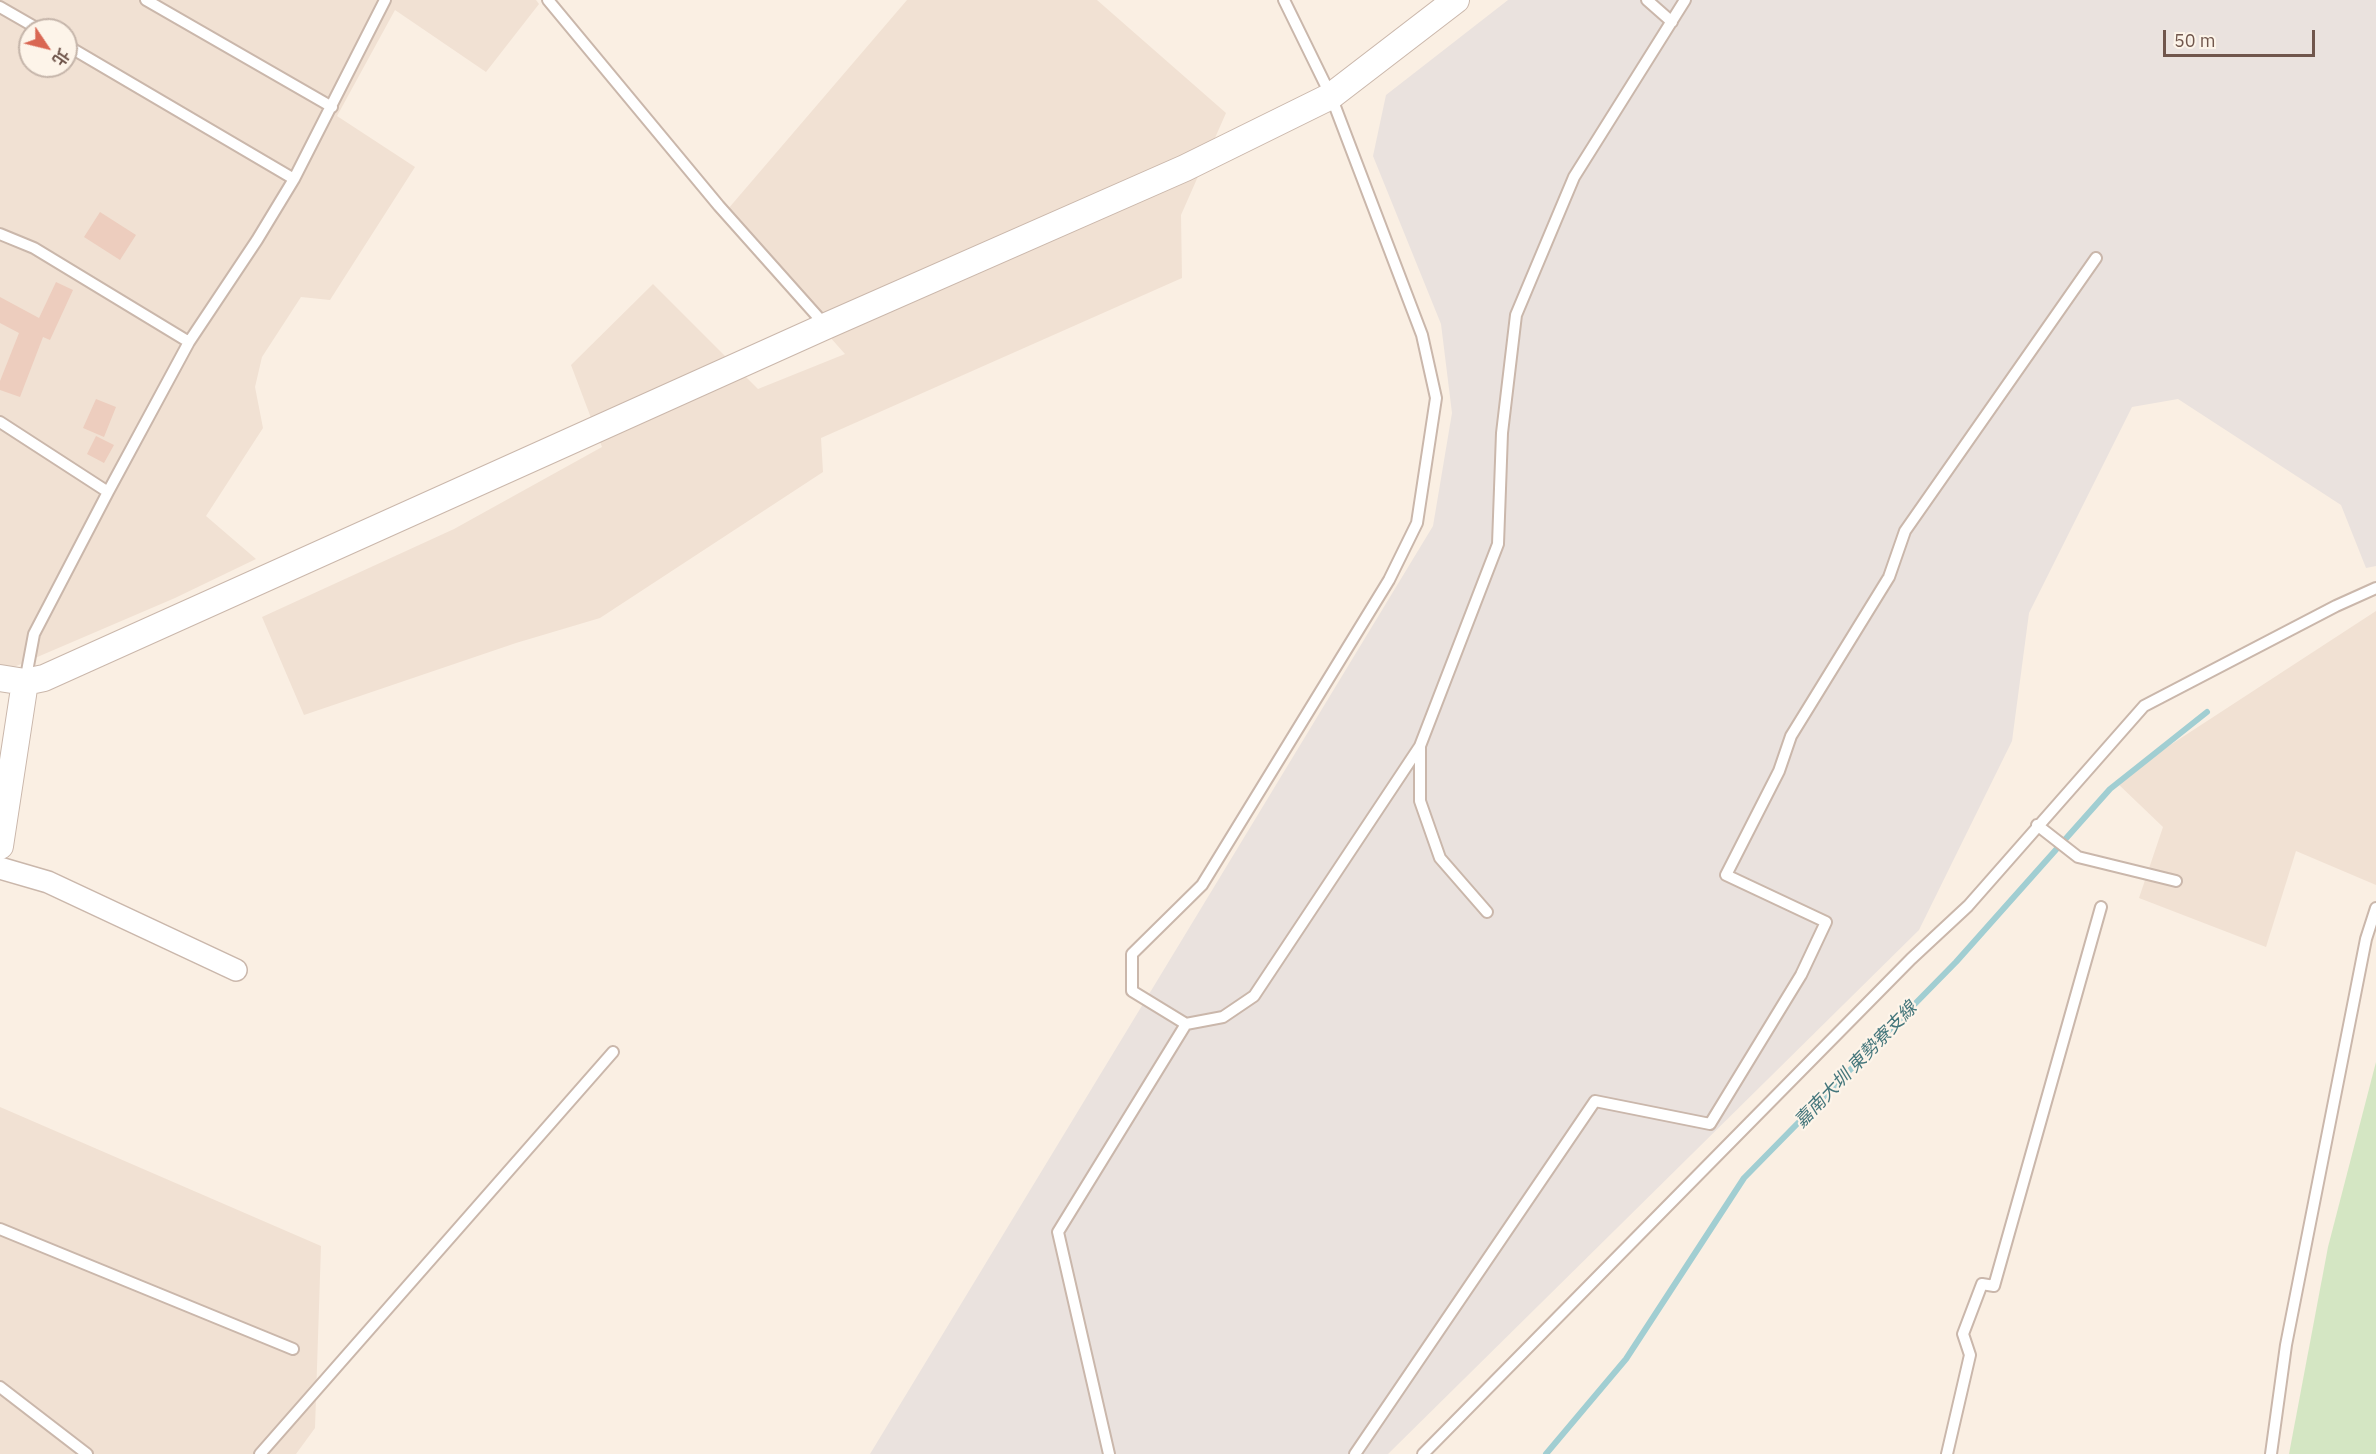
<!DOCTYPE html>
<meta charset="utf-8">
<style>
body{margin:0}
#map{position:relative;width:2376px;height:1454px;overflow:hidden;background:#faefe3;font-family:"IBM Plex Sans","Noto Sans TC",sans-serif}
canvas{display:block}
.north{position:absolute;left:18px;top:18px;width:60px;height:60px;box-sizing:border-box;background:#fdf4e9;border:2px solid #c5b5aa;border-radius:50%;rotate:125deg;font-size:16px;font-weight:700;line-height:24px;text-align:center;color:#70564c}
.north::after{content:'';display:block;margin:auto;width:21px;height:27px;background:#d96753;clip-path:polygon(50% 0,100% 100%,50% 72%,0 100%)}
.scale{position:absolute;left:2163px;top:30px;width:152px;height:27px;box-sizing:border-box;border:3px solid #70564c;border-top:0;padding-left:8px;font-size:18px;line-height:21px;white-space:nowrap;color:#70564c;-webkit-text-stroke:4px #fdf4e9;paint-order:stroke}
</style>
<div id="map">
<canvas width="2376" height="1454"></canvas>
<div class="north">北</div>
<div class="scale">50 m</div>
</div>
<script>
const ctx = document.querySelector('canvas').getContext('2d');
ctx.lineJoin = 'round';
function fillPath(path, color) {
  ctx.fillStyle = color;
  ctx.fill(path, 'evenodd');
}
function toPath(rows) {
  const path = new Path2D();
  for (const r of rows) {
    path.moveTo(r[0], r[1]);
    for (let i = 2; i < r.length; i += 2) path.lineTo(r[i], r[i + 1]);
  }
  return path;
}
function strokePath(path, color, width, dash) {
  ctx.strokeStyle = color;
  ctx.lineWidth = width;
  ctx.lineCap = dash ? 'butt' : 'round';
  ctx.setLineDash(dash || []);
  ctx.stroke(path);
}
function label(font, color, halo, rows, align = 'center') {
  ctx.font = font + ' "IBM Plex Sans","Noto Sans TC",sans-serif';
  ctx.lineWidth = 4.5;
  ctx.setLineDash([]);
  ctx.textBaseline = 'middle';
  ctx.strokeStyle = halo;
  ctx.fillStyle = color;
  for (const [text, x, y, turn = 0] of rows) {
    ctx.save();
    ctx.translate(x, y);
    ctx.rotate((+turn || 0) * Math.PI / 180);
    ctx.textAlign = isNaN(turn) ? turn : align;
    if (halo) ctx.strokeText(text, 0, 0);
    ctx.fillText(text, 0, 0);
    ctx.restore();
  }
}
fillPath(toPath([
 [0,0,536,0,539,4,486,72,395,10,337,116,415,167,330,300,301,297,262,357,255,387,263,428,206,516,256,559,175,598,0,673],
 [30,30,66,30,66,66,30,66],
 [907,0,1097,0,1226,113,1181,215,1182,278,821,438,823,472,600,618,516,643,304,715,262,617,454,529,602,447,571,365,653,284,758,389,845,354,722,216],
 [2376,611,2376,885,2296,851,2266,947,2139,898,2163,827,2115,781],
 [0,1107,321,1246,315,1428,296,1454,0,1454]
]), '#f1e1d3');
fillPath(toPath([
 [1508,0,2376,0,2376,566,2366,568,2341,505,2178,399,2132,407,2029,613,2012,741,1919,930,1388,1454,870,1454,1433,526,1452,413,1441,324,1373,156,1386,95]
]), '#eae2de');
fillPath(toPath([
 [2376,1062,2376,1454,2289,1454,2328,1247]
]), '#d4e6c3');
strokePath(toPath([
 [1546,1454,1626,1359,1744,1178,1956,962,2110,789,2207,712]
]), '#a1ced2', 6);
fillPath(toPath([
 [100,212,136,235,120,260,84,237],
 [56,282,73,290,50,340,43,337,20,397,0,390,0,381,19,333,0,323,0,297,39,318],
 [96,399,116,407,104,437,83,428],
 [96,436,114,445,104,463,87,454]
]), '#edcdbe');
const service = toPath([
 [146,0,332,107],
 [548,0,719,206,826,326],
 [1284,0,1331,96,1422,335,1436,398,1417,523,1389,580,1202,885,1132,954,1132,991,1186,1024,1223,1017,1254,996,1420,746],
 [1647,0,1672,22],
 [0,7,40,30],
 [66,45,294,179],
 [0,234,34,248,189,342],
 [0,422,108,492],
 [25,682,34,634,108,492,189,342,257,240,294,179,385,0],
 [2037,825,2078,857,2176,881],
 [1487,912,1440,858,1420,801,1420,746,1498,544,1502,433,1516,315,1574,177,1685,0],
 [0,1229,293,1349],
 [0,1387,87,1454],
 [260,1454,613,1052],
 [1109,1454,1058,1232,1186,1024],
 [1355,1454,1595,1101,1710,1124,1801,975,1826,922,1726,875,1779,771,1791,736,1889,577,1905,531,2096,258],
 [1423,1454,1911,959,1968,906,2144,706,2336,606,2376,588],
 [1947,1454,1970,1355,1963,1334,1982,1284,1994,1286,2101,907],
 [2271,1454,2286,1345,2366,939,2376,908]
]);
const minor = toPath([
 [0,868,48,882,236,970]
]);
const tertiary = toPath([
 [0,678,25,682,44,678,826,326,1185,168,1331,96,1456,0],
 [0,846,25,682]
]);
strokePath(service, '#cab7ab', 14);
strokePath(minor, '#cab7ab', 24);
strokePath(tertiary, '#cab7ab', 28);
strokePath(service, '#fff', 10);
strokePath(minor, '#fff', 21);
strokePath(tertiary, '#fff', 26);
label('italic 18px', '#44767b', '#fdf4e9', [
 ["嘉南大圳 東勢寮支線",1856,1065,-46]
]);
</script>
